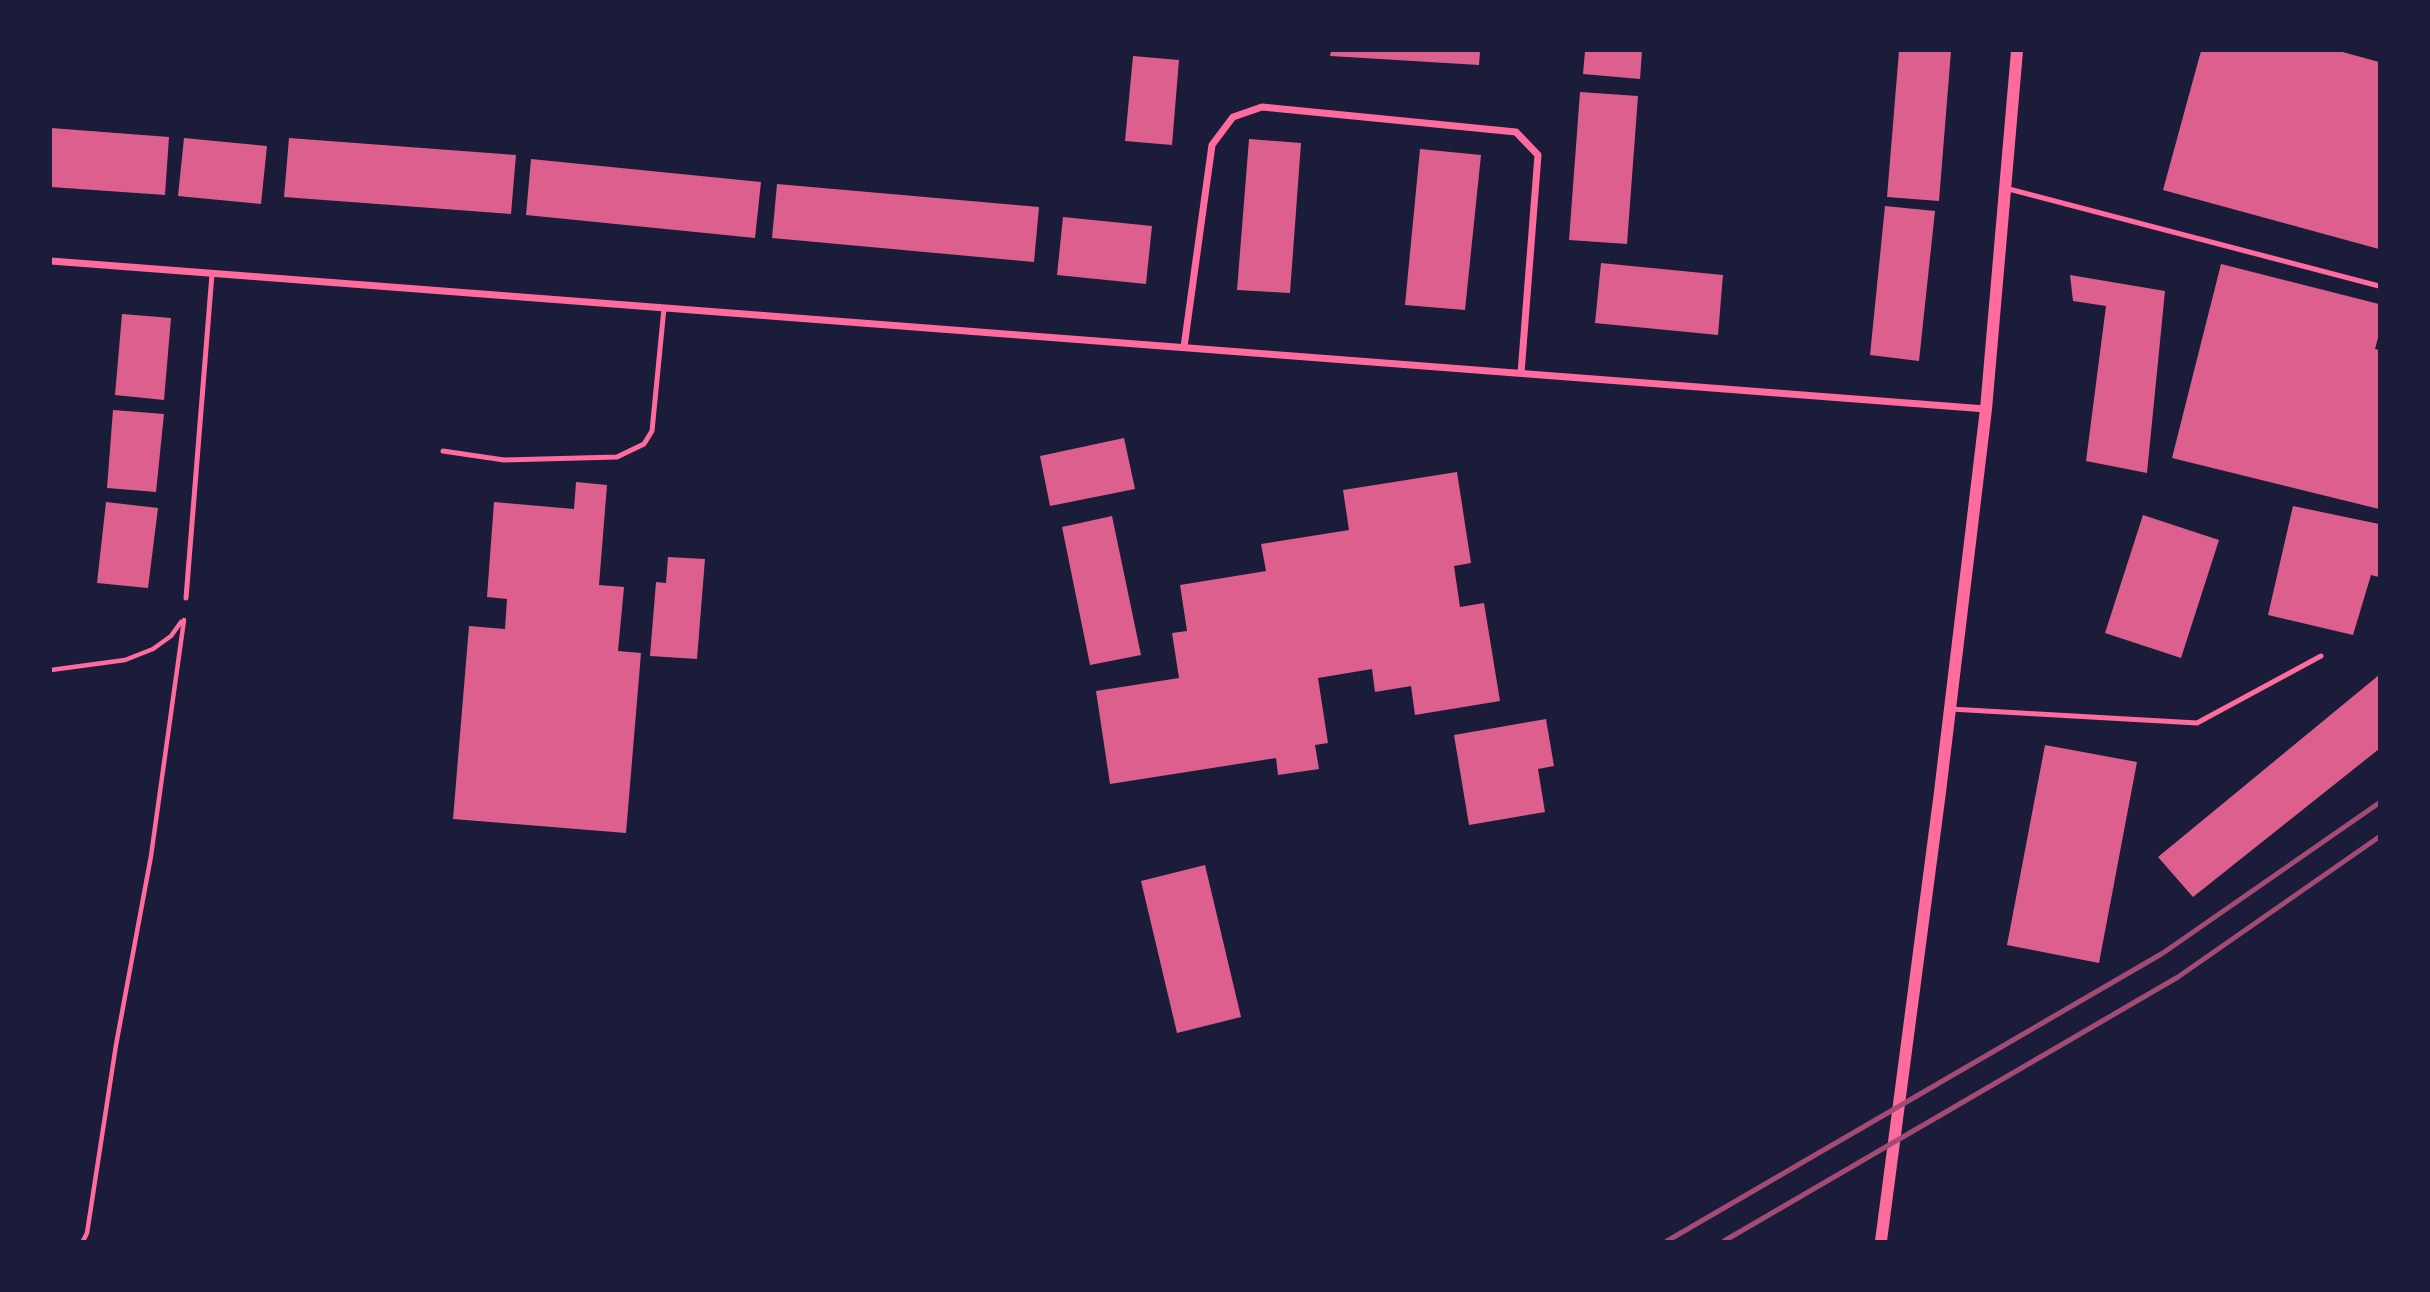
<!DOCTYPE html>
<style>
body{margin:0}
#map{position:relative;width:2430px;height:1292px;overflow:hidden;background:#1b1b3a;font-family:"Public Sans",sans-serif}
canvas{display:block}
.frame{position:absolute;inset:0;border:52px solid #1b1b3a;pointer-events:none}
</style>
<div id="map">
<canvas width="2430" height="1292"></canvas>
<div class="frame"></div>
</div>
<script>
const ctx = document.querySelector('canvas').getContext('2d');
ctx.lineJoin = 'round';
function fillPath(path, color) {
  ctx.fillStyle = color;
  ctx.fill(path, 'evenodd');
}
function toPath(rows) {
  const path = new Path2D();
  for (const r of rows) {
    path.moveTo(r[0], r[1]);
    for (let i = 2; i < r.length; i += 2) path.lineTo(r[i], r[i + 1]);
  }
  return path;
}
function strokePath(path, color, width, dash) {
  ctx.strokeStyle = color;
  ctx.lineWidth = width;
  ctx.lineCap = dash ? 'butt' : 'round';
  ctx.setLineDash(dash || []);
  ctx.stroke(path);
}
fillPath(toPath([
 [1331,51,1480,51,1479,65,1330,56],
 [1585,51,1642,51,1640,79,1583,74],
 [1899,51,1951,51,1939,201,1887,197],
 [2201,51,2339,51,2379,62,2379,249,2163,190],
 [1133,56,1179,60,1172,145,1125,141],
 [1580,92,1638,96,1627,244,1569,240],
 [51,128,169,137,165,195,51,187],
 [184,138,267,146,261,204,178,196],
 [289,138,516,155,511,214,284,197],
 [1249,139,1301,143,1290,293,1237,290],
 [1420,149,1481,155,1465,310,1405,305],
 [531,159,761,182,755,238,526,215],
 [777,184,1039,207,1034,262,772,238],
 [1885,206,1935,211,1919,361,1870,355],
 [1063,217,1152,226,1146,284,1057,275],
 [1601,263,1723,275,1718,335,1595,323],
 [2221,264,2379,304,2379,334,2375,349,2379,350,2379,509,2172,458],
 [2070,275,2165,291,2147,473,2086,461,2106,306,2073,301],
 [122,314,171,318,164,400,115,395],
 [113,410,164,414,156,492,107,488],
 [1124,438,1135,489,1050,506,1040,456],
 [1457,472,1471,563,1454,566,1460,607,1484,603,1500,701,1415,715,1411,686,1375,692,1372,669,1318,678,1328,743,1315,745,1319,769,1278,775,1276,758,1110,784,1096,691,1179,678,1172,633,1187,631,1180,585,1266,571,1261,544,1349,530,1343,490],
 [576,482,607,485,599,585,624,587,618,651,641,653,626,833,453,819,469,626,505,629,507,599,487,597,494,502,574,509],
 [106,502,158,508,148,588,97,583],
 [2293,506,2379,524,2379,577,2371,575,2353,635,2268,615],
 [2143,515,2219,540,2181,658,2105,633],
 [1112,516,1141,655,1090,665,1062,527],
 [668,557,705,559,697,659,650,656,656,582,666,583],
 [2379,675,2379,749,2193,897,2158,857],
 [1546,719,1554,766,1538,769,1545,812,1469,825,1454,735],
 [2045,745,2137,762,2099,963,2007,945],
 [1205,865,1241,1017,1177,1033,1141,881]
]), '#dd5f8e');
strokePath(toPath([
 [51,670,125,660,153,649,171,636,181,622],
 [83,1241,87,1233,116,1045,151,856,184,620]
]), '#ff6b9d', 4.5);
strokePath(toPath([
 [2005,188,2379,286],
 [443,451,504,460,617,457,644,444,652,431,664,308],
 [186,598,212,274],
 [1950,709,2197,723,2321,656]
]), '#ff6b9d', 5);
strokePath(toPath([
 [51,261,1986,409],
 [1184,347,1212,145,1233,117,1262,107,1516,132,1538,155,1521,373]
]), '#ff6b9d', 7);
strokePath(toPath([
 [1881,1241,1940,792,1986,409,2017,51]
]), '#ff6b9d', 12);
strokePath(toPath([
 [1667,1241,2163,953,2379,803],
 [1724,1241,2178,977,2379,837]
]), '#a44b75', 5);
</script>
